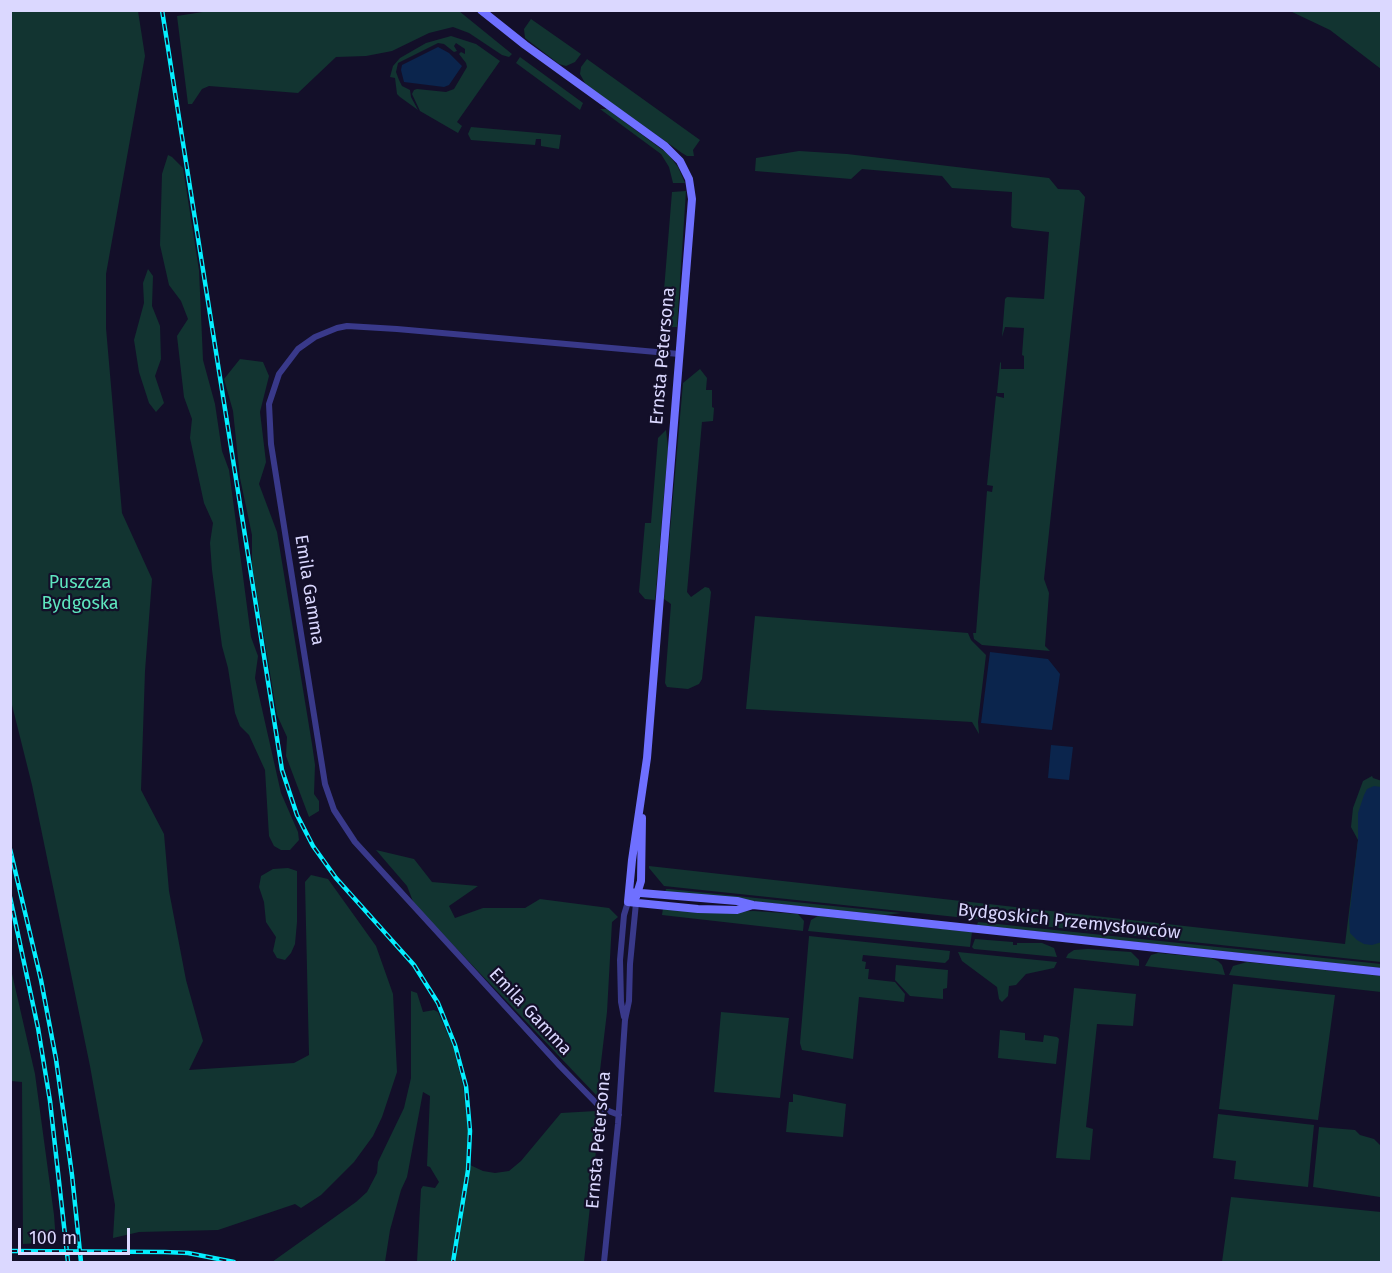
<!DOCTYPE html>
<meta charset="utf-8">
<style>
body{margin:0}
#map{position:relative;width:1392px;height:1273px;overflow:hidden;background:#130f29;font-family:"Fira Sans",sans-serif}
canvas{display:block}
.frame{position:absolute;inset:0;border:12px solid #dbd8ff;pointer-events:none}
.scale{position:absolute;left:18px;top:1228px;width:112px;height:27px;box-sizing:border-box;border:3px solid #dbd8ff;border-top:0;padding-left:8px;font-size:18px;line-height:21px;white-space:nowrap;color:#dbd8ff;-webkit-text-stroke:4px #130f29;paint-order:stroke}
</style>
<div id="map">
<canvas width="1392" height="1273"></canvas>
<div class="frame"></div>
<div class="scale">100 m</div>
</div>
<script>
const ctx = document.querySelector('canvas').getContext('2d');
ctx.lineJoin = 'round';
function fillPath(path, color) {
  ctx.fillStyle = color;
  ctx.fill(path, 'evenodd');
}
function toPath(rows) {
  const path = new Path2D();
  for (const r of rows) {
    path.moveTo(r[0], r[1]);
    for (let i = 2; i < r.length; i += 2) path.lineTo(r[i], r[i + 1]);
  }
  return path;
}
function strokePath(path, color, width, dash) {
  ctx.strokeStyle = color;
  ctx.lineWidth = width;
  ctx.lineCap = dash ? 'butt' : 'round';
  ctx.setLineDash(dash || []);
  ctx.stroke(path);
}
function label(font, color, halo, rows, align = 'center') {
  ctx.font = font + ' "Fira Sans",sans-serif';
  ctx.lineWidth = 4.5;
  ctx.setLineDash([]);
  ctx.textBaseline = 'middle';
  ctx.strokeStyle = halo;
  ctx.fillStyle = color;
  for (const [text, x, y, turn = 0] of rows) {
    ctx.save();
    ctx.translate(x, y);
    ctx.rotate((+turn || 0) * Math.PI / 180);
    ctx.textAlign = isNaN(turn) ? turn : align;
    if (halo) ctx.strokeText(text, 0, 0);
    ctx.fillText(text, 0, 0);
    ctx.restore();
  }
}
fillPath(toPath([
 [10,11,138,11,145,56,106,274,106,328,122,513,152,579,145,671,141,790,164,834,169,891,186,980,203,1041,189,1070,294,1063,309,1055,305,882,311,875,328,879,376,946,393,994,397,1072,382,1117,373,1136,354,1162,321,1195,301,1208,295,1204,218,1230,139,1232,113,1238,115,1205,90,1066,32,785,11,701],
 [209,11,459,11,512,54,509,57,502,55,469,33,453,27,429,33,392,51,366,56,336,57,298,93,209,86,202,89,192,104,188,104,177,16],
 [1290,11,1381,11,1381,69,1330,30],
 [531,19,581,54,575,62,566,66,559,64,525,38,524,29],
 [451,36,476,44,500,61,457,122,462,126,458,133,420,111,412,94,414,90,417,89,446,92,454,89,467,67,466,63,459,54,461,52,465,54,465,49,456,43,454,46,457,51,454,52,444,44,438,43,398,63,396,72,399,80,402,86,410,90,411,97,418,110,400,97,397,94,395,78,390,77,393,66,400,58,426,43],
 [520,57,583,103,580,110,516,63],
 [587,59,700,140,693,150,694,156,687,156,682,153,586,85,580,74,581,67],
 [600,109,607,109,668,154,678,167,685,183,673,183,669,167,661,154],
 [471,127,561,135,559,149,541,146,541,139,536,139,535,145,471,140,468,134],
 [799,151,847,154,1049,178,1058,189,1079,190,1085,197,1044,579,1049,593,1045,646,1050,651,982,645,974,639,973,633,976,633,987,491,992,492,993,486,987,485,996,396,1004,398,1004,393,997,393,1000,363,1001,362,1001,369,1024,369,1024,356,1022,355,1024,328,1005,327,1002,337,1005,299,1007,297,1044,299,1049,232,1013,228,1011,226,1012,192,952,188,942,176,862,169,851,179,755,171,756,158],
 [168,155,172,157,183,168,199,270,203,360,215,404,222,451,229,470,251,637,258,656,255,678,281,793,298,832,299,840,290,850,281,850,274,846,269,836,265,770,249,735,240,726,235,713,228,668,222,646,212,570,210,543,213,523,204,503,190,438,192,419,184,397,177,336,188,319,181,301,169,285,160,245,162,174],
 [686,191,677,327,661,327,672,192],
 [148,269,153,276,152,306,160,326,161,359,155,376,164,403,156,412,149,403,139,372,134,340,144,303,143,283],
 [240,359,263,362,269,376,260,412,266,462,259,484,277,532,312,744,315,765,314,794,319,801,319,811,309,817,286,756,287,737,277,715,252,565,252,535,240,478,233,411,224,379],
 [700,369,707,378,706,390,712,390,712,407,714,408,713,421,702,422,687,592,691,597,705,587,709,588,711,592,702,679,699,684,688,689,667,687,665,683,671,604,664,599,683,383],
 [666,430,668,448,655,600,645,599,639,592,645,523,651,523,658,438],
 [755,616,968,633,971,640,986,655,978,722,979,734,972,722,746,709],
 [1372,776,1373,778,1382,781,1381,962,664,886,649,868,649,866,1345,944,1358,840,1351,827,1353,808,1363,781],
 [376,850,414,859,432,882,478,886,449,906,455,918,483,908,525,908,540,899,609,908,618,917,612,922,607,1012,597,1096,414,904,407,886],
 [288,868,297,871,297,922,295,944,291,953,285,960,277,958,273,951,276,937,266,922,264,902,259,887,261,876,273,869],
 [666,889,669,889,901,913,885,915,665,892],
 [663,908,700,912,754,911,798,914,804,921,803,931,662,915],
 [818,916,972,932,970,947,808,931,811,920],
 [978,922,1381,964,1381,968,977,925],
 [809,936,950,951,949,959,945,963,863,955,862,961,866,962,865,969,869,969,868,979,895,982,905,994,904,1002,859,997,853,1059,802,1050,800,1043],
 [975,939,1013,942,1013,945,1017,945,1017,943,1042,943,1054,948,1057,957,974,949,972,947],
 [1088,949,1131,952,1139,960,1139,966,1066,958,1068,954,1074,950],
 [958,952,1057,962,1054,968,1026,974,1016,985,1009,986,1008,996,1002,1002,999,999,997,987,962,961],
 [1158,953,1211,958,1218,961,1222,965,1225,975,1145,966,1151,955],
 [1247,962,1381,976,1381,992,1229,975,1233,966],
 [10,965,35,1074,54,1215,56,1242,23,1244,22,1082,11,1081],
 [896,965,948,970,947,988,943,989,943,999,910,996,895,980],
 [1233,984,1335,995,1318,1120,1219,1109],
 [1074,988,1136,994,1133,1026,1097,1024,1086,1127,1093,1129,1090,1160,1056,1158],
 [411,991,417,993,423,1012,434,1010,438,1012,453,1046,463,1086,468,1131,466,1161,470,1165,483,1171,495,1173,509,1171,521,1161,561,1113,596,1111,598,1132,584,1262,417,1262,421,1189,423,1186,435,1188,439,1182,430,1167,427,1166,430,1096,423,1092,407,1177,401,1190,390,1230,385,1262,272,1262,356,1202,367,1192,377,1173,378,1162,404,1108,411,1078],
 [721,1012,789,1018,780,1098,714,1092],
 [1000,1030,1025,1033,1025,1040,1043,1042,1044,1035,1057,1037,1059,1039,1056,1064,998,1058],
 [793,1094,846,1104,843,1137,786,1132,789,1102,793,1102],
 [1218,1114,1314,1125,1308,1187,1234,1179,1236,1161,1213,1158],
 [1319,1127,1355,1130,1360,1135,1374,1139,1381,1146,1380,1197,1313,1187],
 [1231,1197,1381,1212,1381,1262,1222,1262]
]), '#123431');
fillPath(toPath([
 [438,47,449,53,462,66,449,85,444,87,404,82,401,70,402,65],
 [990,652,1048,659,1060,674,1052,730,981,723],
 [1051,745,1073,747,1069,780,1048,778],
 [1374,786,1381,787,1382,942,1372,945,1364,944,1357,940,1350,933,1349,919,1358,840,1358,813,1364,795,1367,789]
]), '#0b254d');
strokePath(toPath([
 [624,1017,621,1002,620,960,624,915,628,902],
 [619,1115,601,1108,560,1066,355,842,334,810,325,784,296,602,271,444,269,404,279,374,298,349,315,337,337,328,347,326,397,329,679,354],
 [604,1262,618,1124,625,1020,629,1001,630,964,636,903]
]), '#39398a', 6);
strokePath(toPath([
 [481,10,525,45,665,146,680,161,689,179,692,199,647,758,632,860,628,902,698,909,737,910,753,905],
 [629,892,737,901,753,905,1382,972],
 [636,897,641,881,642,818]
]), '#6f70ff', 8);
const rail = toPath([
 [162,10,282,770,297,815,313,846,336,878,414,965,438,1003,455,1045,466,1086,470,1131,468,1170,453,1262],
 [10,849,41,980,56,1059,72,1175,81,1262],
 [10,897,38,1028,50,1101,68,1262],
 [10,1251,165,1252,188,1253,234,1262]
]);
strokePath(rail, '#04efff', 4.5);
strokePath(rail, '#130f29', 2, [7]);
label('18px', '#dbd8ff', '#130f29', [
 ["Ernsta Petersona",663,356,-85],
 ["Emila Gamma",309,590,81],
 ["Bydgoskich Przemysłowców",1069,922,6],
 ["Emila Gamma",530,1012,47],
 ["Ernsta Petersona",599,1140,-85]
]);
label('18px', '#5ee5be', '#130f29', [
 ["Puszcza",80,583],
 ["Bydgoska",80,604]
]);
</script>
